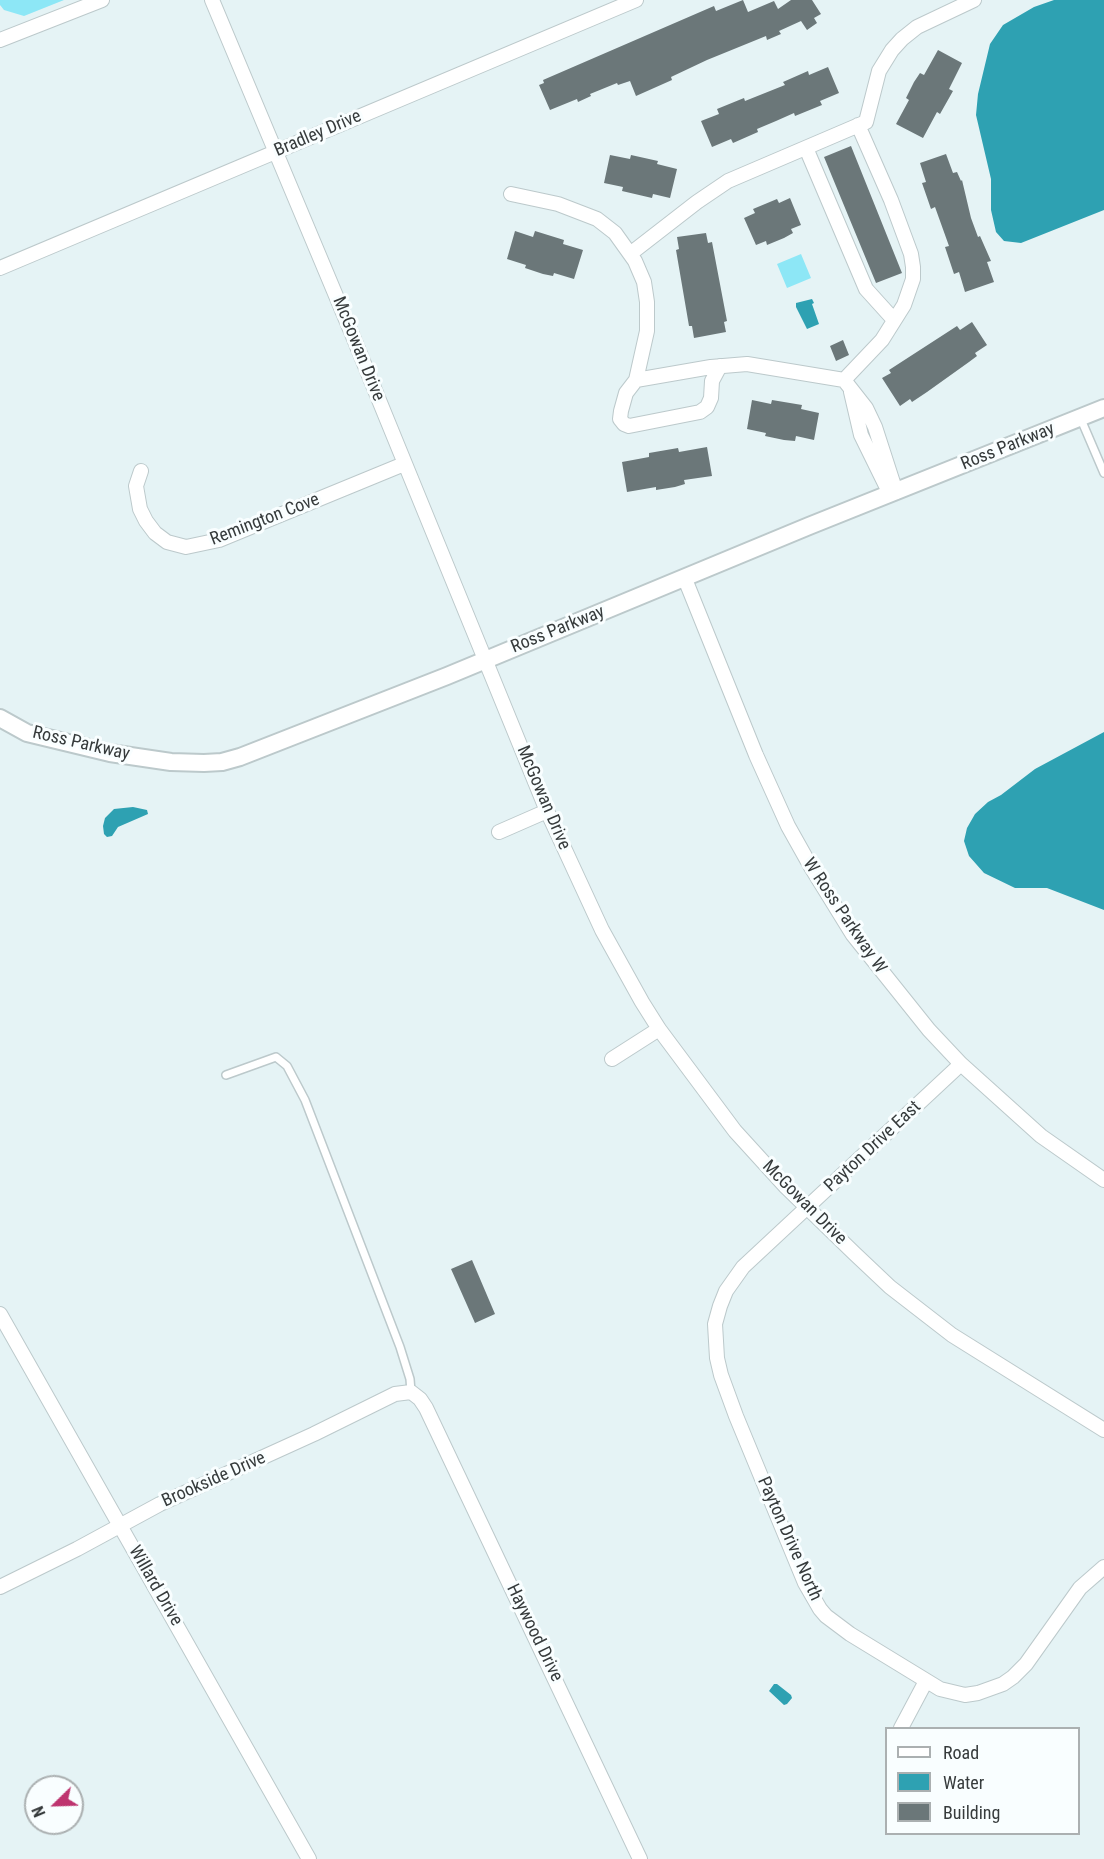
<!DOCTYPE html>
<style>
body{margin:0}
#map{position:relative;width:1104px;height:1859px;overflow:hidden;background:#e5f3f5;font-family:"Roboto Condensed",sans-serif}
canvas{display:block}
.legend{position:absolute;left:885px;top:1727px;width:195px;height:108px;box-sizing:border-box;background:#f9feff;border:2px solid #abb0b1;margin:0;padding:8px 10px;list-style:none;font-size:18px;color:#363b3c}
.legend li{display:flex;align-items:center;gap:12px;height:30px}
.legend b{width:30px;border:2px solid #abb0b1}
.north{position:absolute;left:24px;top:1775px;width:60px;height:60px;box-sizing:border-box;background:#f9feff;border:2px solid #abb0b1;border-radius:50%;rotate:247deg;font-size:16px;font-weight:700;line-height:24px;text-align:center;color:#363b3c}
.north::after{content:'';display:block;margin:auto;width:21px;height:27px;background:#be346f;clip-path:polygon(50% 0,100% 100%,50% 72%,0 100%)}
</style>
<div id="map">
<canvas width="1104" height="1859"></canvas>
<ul class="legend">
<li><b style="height:8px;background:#fff"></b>Road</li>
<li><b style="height:16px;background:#2ea1b2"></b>Water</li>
<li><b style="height:16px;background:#6b7779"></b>Building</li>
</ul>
<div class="north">N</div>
</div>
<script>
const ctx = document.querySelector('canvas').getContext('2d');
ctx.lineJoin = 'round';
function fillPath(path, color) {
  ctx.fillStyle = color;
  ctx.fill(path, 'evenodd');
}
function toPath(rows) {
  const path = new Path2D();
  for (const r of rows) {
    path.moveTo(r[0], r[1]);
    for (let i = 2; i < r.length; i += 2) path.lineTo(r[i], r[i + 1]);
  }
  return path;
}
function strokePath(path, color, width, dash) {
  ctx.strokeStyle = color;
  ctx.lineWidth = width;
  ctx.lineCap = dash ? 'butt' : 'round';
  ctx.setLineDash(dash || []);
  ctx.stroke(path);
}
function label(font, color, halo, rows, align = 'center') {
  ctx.font = font + ' "Roboto Condensed",sans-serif';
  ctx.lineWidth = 6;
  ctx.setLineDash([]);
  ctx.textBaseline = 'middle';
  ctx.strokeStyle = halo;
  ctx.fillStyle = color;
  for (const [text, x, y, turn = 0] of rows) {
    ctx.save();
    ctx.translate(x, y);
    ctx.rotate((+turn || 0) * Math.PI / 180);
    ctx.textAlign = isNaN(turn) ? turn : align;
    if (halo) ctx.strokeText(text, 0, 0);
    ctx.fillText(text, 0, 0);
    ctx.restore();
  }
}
fillPath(toPath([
 [0,0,64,0,24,16,4,10,0,5],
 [801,254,811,278,787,288,777,264]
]), '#8de7f6');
fillPath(toPath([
 [1054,0,1104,0,1104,210,1021,243,1004,241,996,232,991,210,991,179,976,115,978,94,990,44,1003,25,1034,7],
 [812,299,814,303,812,304,819,324,807,329,796,307,796,303],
 [1104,732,1104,910,1047,888,1015,888,984,873,969,856,964,841,967,828,975,814,988,802,1001,795,1035,769],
 [133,807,147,810,148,814,118,827,112,836,107,837,104,834,103,826,105,818,114,809],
 [774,1684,777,1684,791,1695,792,1698,787,1704,784,1705,769,1691]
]), '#2ea1b2');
fillPath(toPath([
 [743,0,748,12,774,1,778,9,791,0,812,0,821,14,814,18,817,23,807,30,801,21,779,31,781,34,767,40,766,36,707,60,671,77,672,80,636,96,630,81,618,85,617,83,590,94,591,96,578,102,577,99,550,110,539,85,544,83,543,80,714,6,716,11],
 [938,50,962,63,949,89,953,91,940,114,937,112,923,138,896,124,909,100,906,98,914,82,920,73,924,75],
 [828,67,839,93,820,101,822,105,795,116,794,113,776,121,757,129,758,132,733,143,731,139,712,147,701,121,719,114,717,109,744,98,745,101,785,85,783,82,808,71,809,75],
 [851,146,902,273,876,283,824,157],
 [946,154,953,173,957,172,961,181,962,180,971,218,978,237,980,236,991,261,987,262,994,282,965,292,959,272,954,274,945,247,949,246,935,207,931,209,922,183,926,182,920,163],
 [610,155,630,159,631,155,658,161,657,164,677,169,670,198,653,194,652,198,622,191,623,187,604,183],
 [790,198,801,225,791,229,793,233,784,238,767,245,766,241,756,245,744,218,755,213,753,209,777,199,779,203],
 [515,231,533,237,535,231,564,240,563,244,583,250,574,279,554,273,553,276,543,274,525,268,526,265,507,259],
 [706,233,708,243,712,242,727,321,724,322,726,332,694,338,692,326,689,326,676,250,679,249,677,237],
 [972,322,987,345,975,353,977,356,969,362,927,392,912,402,910,399,900,406,882,378,891,373,889,370,957,326,960,330],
 [843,340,849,355,836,361,830,346],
 [752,400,771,404,772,400,802,405,801,409,819,413,814,440,796,436,795,441,784,440,765,436,766,433,747,429],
 [707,447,712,476,684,480,685,484,675,487,656,490,656,487,627,492,622,462,649,457,649,453,678,448,679,452],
 [472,1260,495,1314,475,1323,451,1269]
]), '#6b7779');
const service = toPath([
 [1080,417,1104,473],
 [226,1075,276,1057,287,1066,305,1100,400,1347,410,1379,411,1392]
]);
const minor = toPath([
 [212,0,352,334,547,811,602,930,642,1002,659,1029,735,1131,786,1187,854,1253,890,1287,952,1335,1104,1430],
 [0,40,102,0],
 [806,148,866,289,894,320],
 [511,194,558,204,597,219,615,233,635,261,644,282,647,302,647,331,636,380,626,393,621,411,620,419,624,424,629,426,700,412,707,407,711,398,712,381,720,366],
 [630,254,697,202,728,181,866,122,879,71,892,50,902,39,917,27,974,0],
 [0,268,636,0],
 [636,380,711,367,747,364,844,380,866,408,875,427,896,492],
 [844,380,882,340,904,305,913,279,913,267,911,254,891,200,858,125],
 [851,392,861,435,890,494],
 [141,471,136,486,140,509,146,521,155,533,167,542,186,547,219,540,404,464],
 [685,579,756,755,788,826,811,867,853,935,929,1030,961,1064,1041,1136,1104,1180],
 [499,832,547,811],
 [612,1059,659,1029],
 [961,1064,743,1267,726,1291,720,1306,715,1324,717,1358,721,1375,736,1416,805,1583,820,1609,826,1616,850,1634,940,1689,965,1695,978,1693,1003,1684,1013,1677,1026,1664,1080,1588,1104,1567],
 [0,1314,309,1859],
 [0,1587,77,1549,160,1504,314,1434,395,1394,411,1392,420,1399,426,1408,640,1859],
 [901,1728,926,1681]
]);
const tertiary = toPath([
 [0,718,27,733,110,753,171,762,204,763,222,762,240,757,447,676,809,526,1104,408]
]);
strokePath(service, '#bcc9cb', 10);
strokePath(minor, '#bcc9cb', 16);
strokePath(tertiary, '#bcc9cb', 20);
strokePath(service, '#fff', 7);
strokePath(minor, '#fff', 14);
strokePath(tertiary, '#fff', 16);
label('18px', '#363b3c', '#f9feff', [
 ["Bradley Drive",318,134,-23],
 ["McGowan Drive",358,349,68],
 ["Ross Parkway",1008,447,-22],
 ["Remington Cove",265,520,-21],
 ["Ross Parkway",558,630,-22],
 ["Ross Parkway",81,744,13],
 ["McGowan Drive",543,798,67],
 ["W Ross Parkway W",844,916,56],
 ["Payton Drive East",873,1147,-43],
 ["McGowan Drive",804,1203,45],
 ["Brookside Drive",214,1480,-24],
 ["Payton Drive North",789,1539,66],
 ["Willard Drive",155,1586,60],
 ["Haywood Drive",534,1633,64]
]);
</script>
